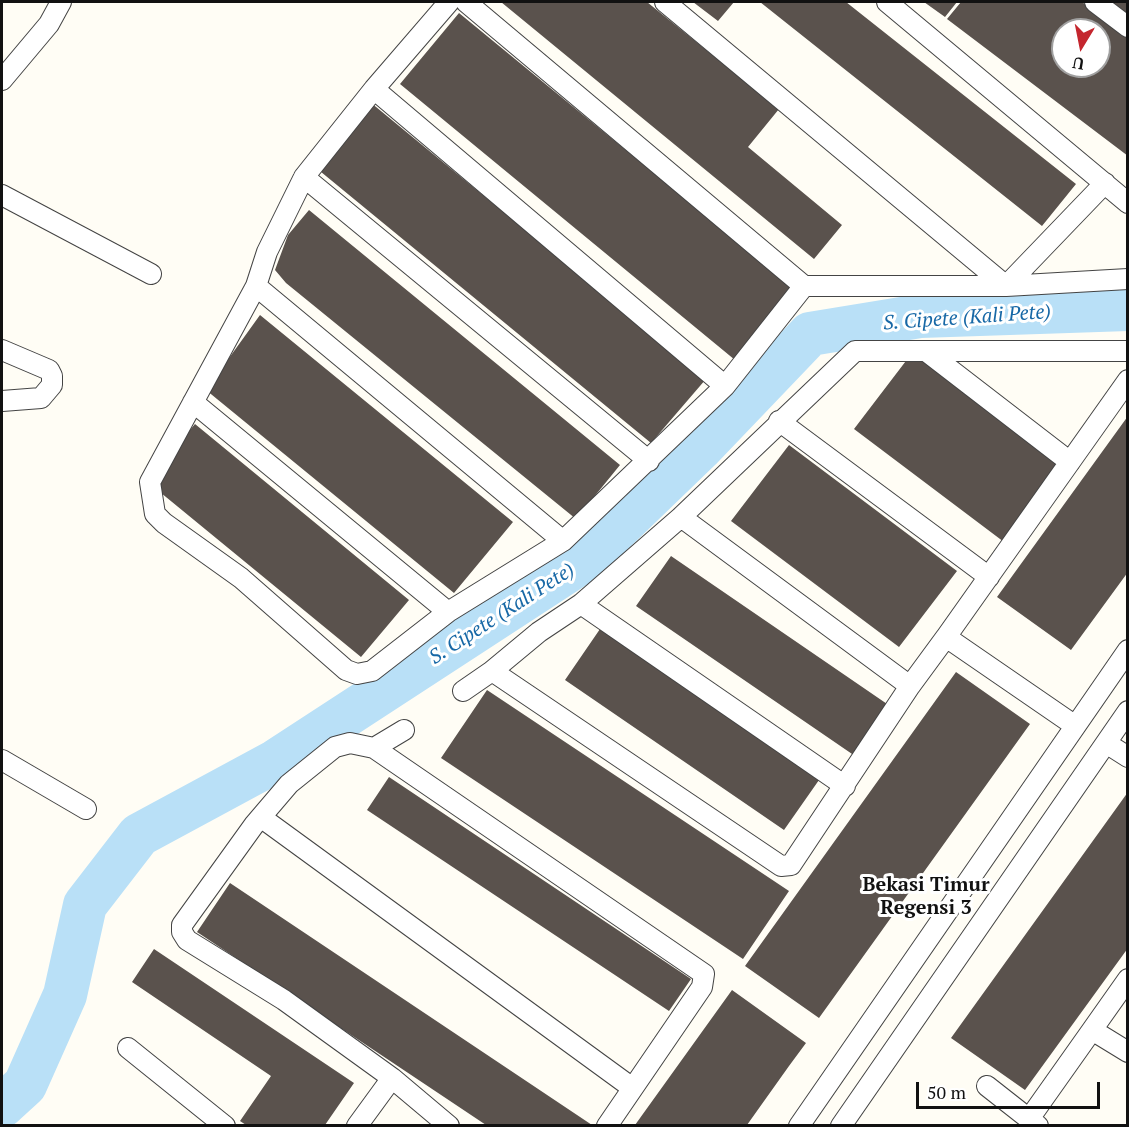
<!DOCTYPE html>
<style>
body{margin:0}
#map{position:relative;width:1129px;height:1127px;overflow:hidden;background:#fffdf5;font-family:"PT Serif",serif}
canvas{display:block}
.frame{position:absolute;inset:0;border:3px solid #111;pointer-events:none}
.north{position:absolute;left:1051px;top:18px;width:60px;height:60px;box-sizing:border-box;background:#fff;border:2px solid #a0a0a0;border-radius:50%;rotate:190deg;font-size:16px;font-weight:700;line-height:24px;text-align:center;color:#111}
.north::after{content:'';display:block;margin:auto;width:21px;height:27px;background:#c4262e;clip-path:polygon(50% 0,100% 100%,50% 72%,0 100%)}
.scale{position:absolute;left:916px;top:1082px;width:184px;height:27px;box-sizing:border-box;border:3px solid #111;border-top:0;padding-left:8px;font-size:18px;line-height:21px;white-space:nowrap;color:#111;-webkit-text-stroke:4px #fff;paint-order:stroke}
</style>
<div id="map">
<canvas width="1129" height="1127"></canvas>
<div class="frame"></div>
<div class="north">U</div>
<div class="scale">50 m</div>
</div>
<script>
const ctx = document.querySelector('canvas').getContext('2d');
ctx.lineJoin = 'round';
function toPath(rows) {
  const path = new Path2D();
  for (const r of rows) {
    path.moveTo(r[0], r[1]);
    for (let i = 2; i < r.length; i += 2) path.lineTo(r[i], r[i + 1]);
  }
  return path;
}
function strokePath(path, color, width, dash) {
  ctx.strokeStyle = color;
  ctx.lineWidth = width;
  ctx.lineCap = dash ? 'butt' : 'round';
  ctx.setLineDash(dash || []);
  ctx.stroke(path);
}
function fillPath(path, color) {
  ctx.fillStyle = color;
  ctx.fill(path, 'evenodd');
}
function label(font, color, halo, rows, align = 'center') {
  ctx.font = font + ' "PT Serif",serif';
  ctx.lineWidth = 6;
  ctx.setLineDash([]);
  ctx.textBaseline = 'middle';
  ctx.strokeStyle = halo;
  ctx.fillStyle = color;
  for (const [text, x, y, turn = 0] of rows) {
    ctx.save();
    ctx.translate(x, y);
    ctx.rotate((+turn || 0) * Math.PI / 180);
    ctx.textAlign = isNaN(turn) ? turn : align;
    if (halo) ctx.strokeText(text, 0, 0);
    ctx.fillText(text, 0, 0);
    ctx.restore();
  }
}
strokePath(toPath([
 [2,1106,25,1085,65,995,85,905,139,835,276,761,586,559,700,449,810,334,920,316,1128,309]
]), '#b9e0f7', 44);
fillPath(toPath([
 [501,2,647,2,779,109,748,147,842,225,814,259],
 [693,2,734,2,718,21],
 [760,2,846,2,1076,184,1042,226],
 [924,2,957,2,945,17],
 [961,2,1082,2,1128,36,1128,156,947,19],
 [1063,30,1099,30,1099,66,1063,66],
 [1101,2,1128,2,1128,21],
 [459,13,795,289,735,360,400,84],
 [370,102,706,379,651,443,315,167],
 [309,210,620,465,576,519,286,283,275,270,288,235],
 [260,315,513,522,454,593,206,390],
 [912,353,1062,466,1004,542,854,429],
 [1128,416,1128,572,1071,650,997,597],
 [195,424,409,600,361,657,155,488,173,450],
 [789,445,957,571,899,647,731,521],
 [671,556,890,706,855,756,636,606],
 [600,629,819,780,784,830,565,680],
 [956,672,1030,724,819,1018,745,966],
 [487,690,789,891,743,959,441,758],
 [389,777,691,979,669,1011,367,810],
 [1128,792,1128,948,1025,1090,951,1038],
 [230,883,592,1125,486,1125,197,932],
 [154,949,354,1083,325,1125,246,1125,240,1121,271,1076,132,982],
 [732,990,806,1043,789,1066,747,1125,635,1125]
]), '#5a524d');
const street = toPath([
 [449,2,374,89,304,177,267,252,256,286,150,482,155,514,164,523,241,578,346,670,357,674,372,671,448,612,563,541,725,386,804,286,1006,286,1128,279],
 [466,2,804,286],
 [665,2,1006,286,1105,183],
 [887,2,1128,203],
 [1095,2,1128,27],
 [2,80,49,24,61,2],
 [374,89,725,386],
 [304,177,649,461],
 [2,195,151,274],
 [256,286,563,541],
 [2,350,49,370,52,376,52,385,41,398,2,401],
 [926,351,1070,462],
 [193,402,448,612],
 [779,421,989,577],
 [681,517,910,686],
 [581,604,845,786],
 [492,671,539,632,581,604,681,517,855,351,1128,351],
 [463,691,492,671,781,866,791,865,910,686,946,637],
 [1074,725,946,637,1128,380],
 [1106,743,1128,757],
 [374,748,404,730],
 [2,760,86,809],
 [262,818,631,1087],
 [1128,979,1092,1030,1128,1052],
 [128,1048,225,1126],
 [987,1086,1029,1119],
 [357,1126,392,1078],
 [449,1126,392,1078,284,1000,187,940,182,932,182,925,254,825,289,784,335,747,350,743,374,748,704,974,702,987,607,1126],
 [799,1126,1128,650],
 [841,1126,1128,711],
 [1038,1126,1029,1119,1092,1030]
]);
strokePath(street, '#444', 22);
strokePath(street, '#fff', 20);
label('italic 20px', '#1768a6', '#fff', [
 ["S. Cipete (Kali Pete)",967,318,-4],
 ["S. Cipete (Kali Pete)",502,614,-33]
]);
label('bold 20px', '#111', '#fff', [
 ["Bekasi Timur",926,885],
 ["Regensi 3",926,908]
]);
</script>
